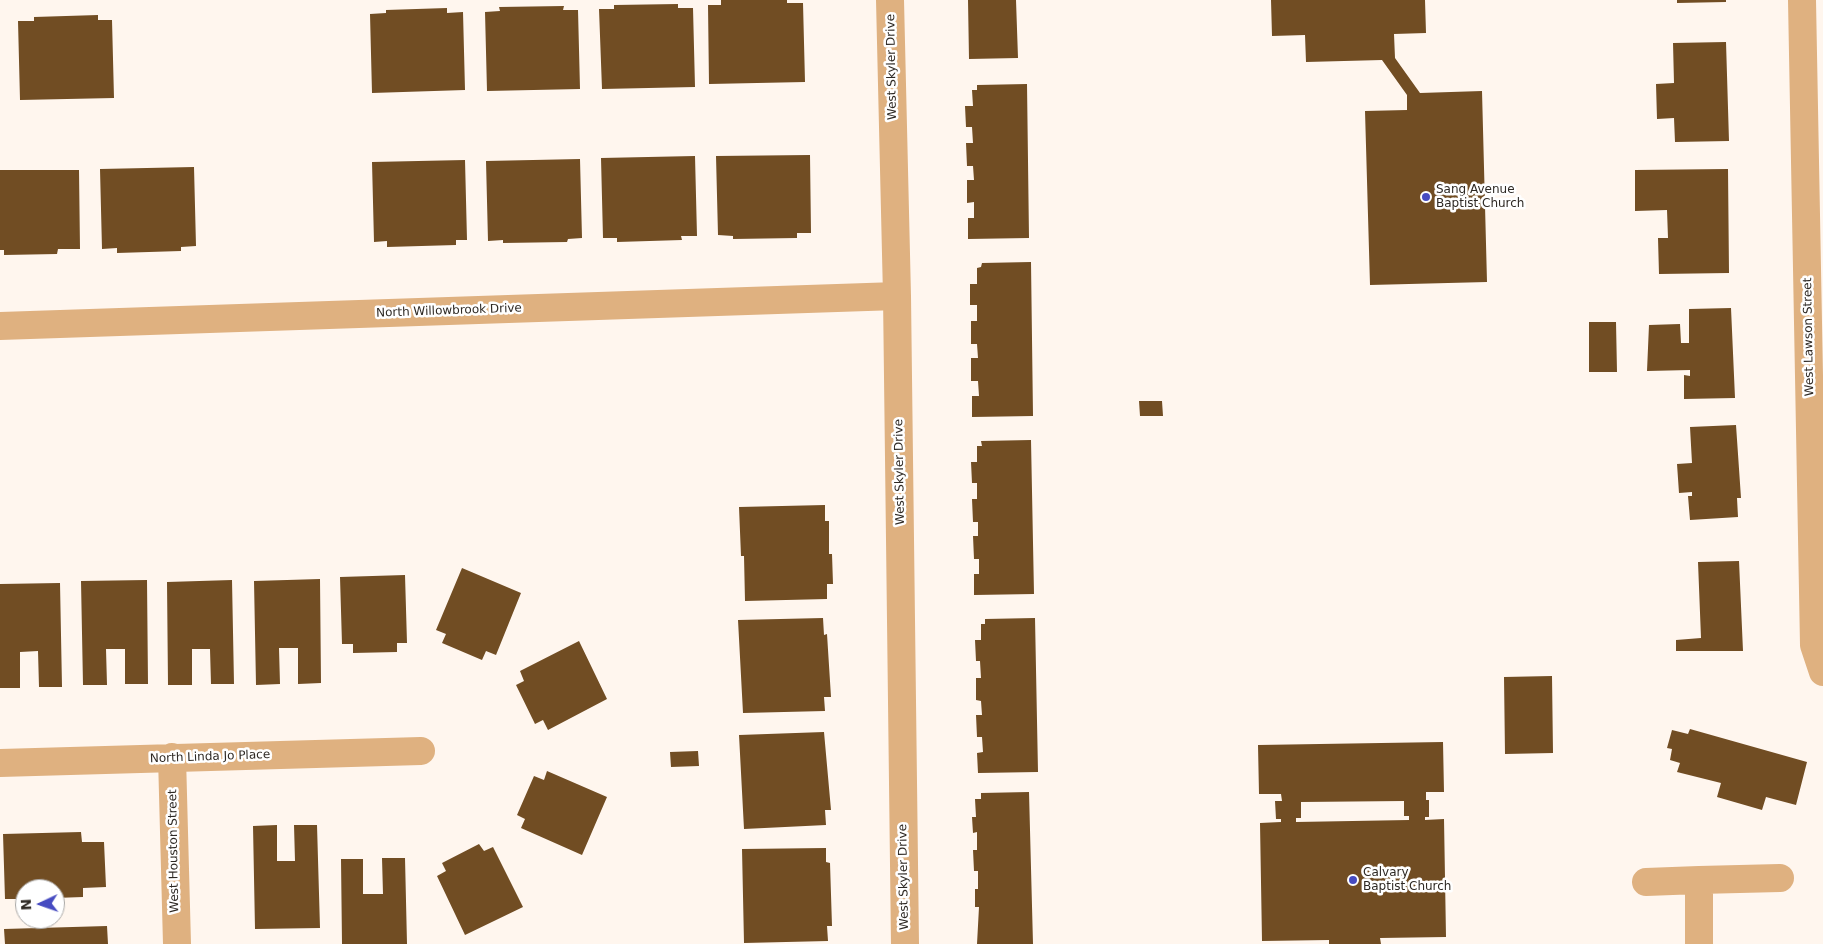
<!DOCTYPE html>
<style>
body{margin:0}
#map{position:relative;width:1823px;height:944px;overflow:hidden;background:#fff6ee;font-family:"DejaVu Sans",sans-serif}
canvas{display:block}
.north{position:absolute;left:15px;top:879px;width:50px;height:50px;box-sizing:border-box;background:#fff;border:1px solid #aba9a7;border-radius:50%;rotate:267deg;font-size:14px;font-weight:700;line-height:20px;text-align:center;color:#2e2924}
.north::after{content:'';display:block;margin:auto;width:18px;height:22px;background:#464bc1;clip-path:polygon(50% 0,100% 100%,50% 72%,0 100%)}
</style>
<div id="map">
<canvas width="1823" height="944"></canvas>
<div class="north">N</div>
</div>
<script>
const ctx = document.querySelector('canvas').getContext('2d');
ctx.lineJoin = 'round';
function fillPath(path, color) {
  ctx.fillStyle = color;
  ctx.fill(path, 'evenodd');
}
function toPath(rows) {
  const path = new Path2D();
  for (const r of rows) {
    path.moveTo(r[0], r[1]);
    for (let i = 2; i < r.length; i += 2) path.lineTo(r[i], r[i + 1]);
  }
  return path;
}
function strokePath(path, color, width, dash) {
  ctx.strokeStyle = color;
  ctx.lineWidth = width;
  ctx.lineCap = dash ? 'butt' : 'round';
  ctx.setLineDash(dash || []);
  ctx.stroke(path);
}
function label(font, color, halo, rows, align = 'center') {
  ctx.font = font + ' "DejaVu Sans",sans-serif';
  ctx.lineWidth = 5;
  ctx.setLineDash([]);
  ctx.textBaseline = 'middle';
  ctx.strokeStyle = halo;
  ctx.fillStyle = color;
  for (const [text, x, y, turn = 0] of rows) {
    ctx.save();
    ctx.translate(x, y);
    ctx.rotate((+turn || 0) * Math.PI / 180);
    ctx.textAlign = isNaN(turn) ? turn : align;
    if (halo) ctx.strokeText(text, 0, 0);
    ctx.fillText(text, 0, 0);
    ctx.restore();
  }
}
fillPath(toPath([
 [721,0,787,0,787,3,803,3,805,82,709,84,708,5,721,5],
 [968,0,1016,0,1018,58,969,59],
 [1271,0,1425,0,1426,33,1394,34,1395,58,1420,93,1482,91,1487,282,1370,285,1365,111,1407,110,1407,95,1382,60,1306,62,1305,35,1272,36],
 [1677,0,1726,0,1726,2,1677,3],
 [678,4,678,8,693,8,695,87,602,89,599,9,614,9,614,5],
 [564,6,563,10,578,10,580,89,487,91,485,12,500,11,499,7],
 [447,8,447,13,463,12,465,90,372,93,370,14,386,13,386,10],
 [98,15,98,20,112,20,114,98,20,100,18,21,34,21,34,17],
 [1726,42,1729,141,1675,142,1674,118,1657,119,1656,84,1674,83,1673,43],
 [1027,84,1029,238,968,239,968,218,974,218,974,202,967,203,967,180,974,180,973,166,967,166,966,143,973,143,972,127,966,127,965,106,973,106,972,90,977,90,977,85],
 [810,155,811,233,797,233,797,238,733,239,733,236,718,235,716,156],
 [695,156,697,236,681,236,682,240,617,242,617,238,603,238,601,158],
 [580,159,582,238,568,239,567,242,503,243,503,240,488,241,486,161],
 [465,160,467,240,456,240,456,245,387,247,387,241,374,242,372,162],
 [194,167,196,246,181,247,181,251,117,253,117,248,102,249,100,169],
 [1728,169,1729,273,1659,274,1658,238,1668,238,1667,210,1635,211,1635,170],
 [0,170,79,170,80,249,58,249,57,254,4,255,4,250,0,250],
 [1031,262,1033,416,972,417,972,396,979,396,978,381,971,381,971,358,978,358,977,344,971,344,971,321,977,321,977,305,970,305,970,284,977,284,977,268,981,267,982,263],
 [1731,308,1735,398,1684,399,1684,375,1690,376,1690,370,1647,371,1649,325,1680,324,1681,343,1689,343,1689,309],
 [1589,322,1616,322,1617,372,1589,372],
 [1139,401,1162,401,1163,416,1140,416],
 [1736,425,1741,498,1737,498,1738,517,1690,520,1688,496,1692,496,1692,492,1679,493,1677,464,1692,463,1690,427],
 [1031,440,1034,594,974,595,974,574,979,574,979,559,974,559,973,536,978,536,978,522,973,522,972,499,977,499,977,483,972,483,971,462,977,462,977,446,982,446,981,441],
 [825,505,825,521,829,521,829,554,832,554,833,584,827,584,827,599,745,601,744,556,741,556,739,507],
 [1739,561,1743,651,1676,651,1676,640,1701,638,1698,562],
 [462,568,521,593,496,655,486,651,482,660,442,643,446,634,436,630],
 [405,575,407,643,397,643,397,652,353,653,353,644,342,644,340,577],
 [320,579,321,683,298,684,298,648,279,648,280,684,256,685,254,581],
 [147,580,148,684,125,684,125,649,106,649,107,685,83,685,81,581],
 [232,580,234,684,211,684,210,649,192,649,192,685,168,685,167,582],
 [60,583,62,687,39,687,38,651,20,652,20,688,0,688,0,584],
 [823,618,824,635,827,634,831,697,824,697,825,711,743,713,738,620],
 [1035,618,1038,772,978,773,977,753,983,752,982,737,977,737,976,715,982,715,981,701,976,700,976,678,981,678,980,661,976,661,975,640,981,640,981,624,985,624,985,619],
 [579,641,607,699,548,730,543,720,535,724,516,685,524,681,520,671],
 [1552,676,1553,753,1505,754,1504,677],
 [1690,729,1807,762,1796,805,1766,797,1762,810,1717,797,1721,783,1677,772,1680,763,1670,760,1672,749,1667,748,1672,730,1688,734],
 [824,732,831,810,825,810,826,825,744,829,739,735],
 [1443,742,1444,792,1426,792,1426,800,1429,800,1429,817,1425,817,1425,820,1444,819,1446,937,1380,938,1381,944,1329,944,1329,940,1262,941,1260,823,1281,822,1281,819,1276,819,1275,801,1282,801,1281,794,1259,794,1258,745],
 [1404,801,1404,816,1409,816,1409,820,1296,822,1296,818,1301,818,1301,802],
 [698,751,699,766,671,767,670,752],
 [547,771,607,797,582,855,521,828,525,819,517,815,534,776,544,780],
 [1029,792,1033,944,977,944,979,907,975,907,975,889,978,889,978,871,974,871,973,850,977,850,977,832,973,833,972,817,976,817,975,799,981,799,981,793],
 [277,825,277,861,295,861,294,825,317,825,320,928,255,929,253,826],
 [81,832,82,842,104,842,106,887,83,888,83,897,55,898,55,889,25,889,25,899,5,899,3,834],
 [479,844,484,851,493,847,523,907,465,935,437,876,446,871,442,863],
 [826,848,826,862,830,863,832,926,827,926,828,941,744,943,742,849],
 [382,858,405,858,407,944,342,944,341,859,363,859,363,894,383,894],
 [107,926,108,944,5,944,4,929]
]), '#714d23');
strokePath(toPath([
 [890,0,897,296,905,944],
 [1802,0,1814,645,1823,672],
 [0,326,897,296],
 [172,757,177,944],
 [0,763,421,751],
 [1646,882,1699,880],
 [1699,944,1699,880,1780,878]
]), '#dfb180', 28);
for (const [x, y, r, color] of [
 [1426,197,5,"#464bc1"],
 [1353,880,5,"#464bc1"]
]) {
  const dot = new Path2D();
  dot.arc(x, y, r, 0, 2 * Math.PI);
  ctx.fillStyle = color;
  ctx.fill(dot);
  strokePath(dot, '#fff', 2);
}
label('12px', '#2e2924', '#fff', [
 ["West Skyler Drive",892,67,-91],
 ["North Willowbrook Drive",449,311,-2],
 ["West Lawson Street",1809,337,-91],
 ["West Skyler Drive",900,472,-91],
 ["North Linda Jo Place",210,757,-2],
 ["West Houston Street",174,851,-91],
 ["West Skyler Drive",904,877,-91]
]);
label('12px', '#2e2924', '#fff', [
 ["Sang Avenue",1436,190],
 ["Baptist Church",1436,204],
 ["Calvary",1363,873],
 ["Baptist Church",1363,887]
], 'left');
</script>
